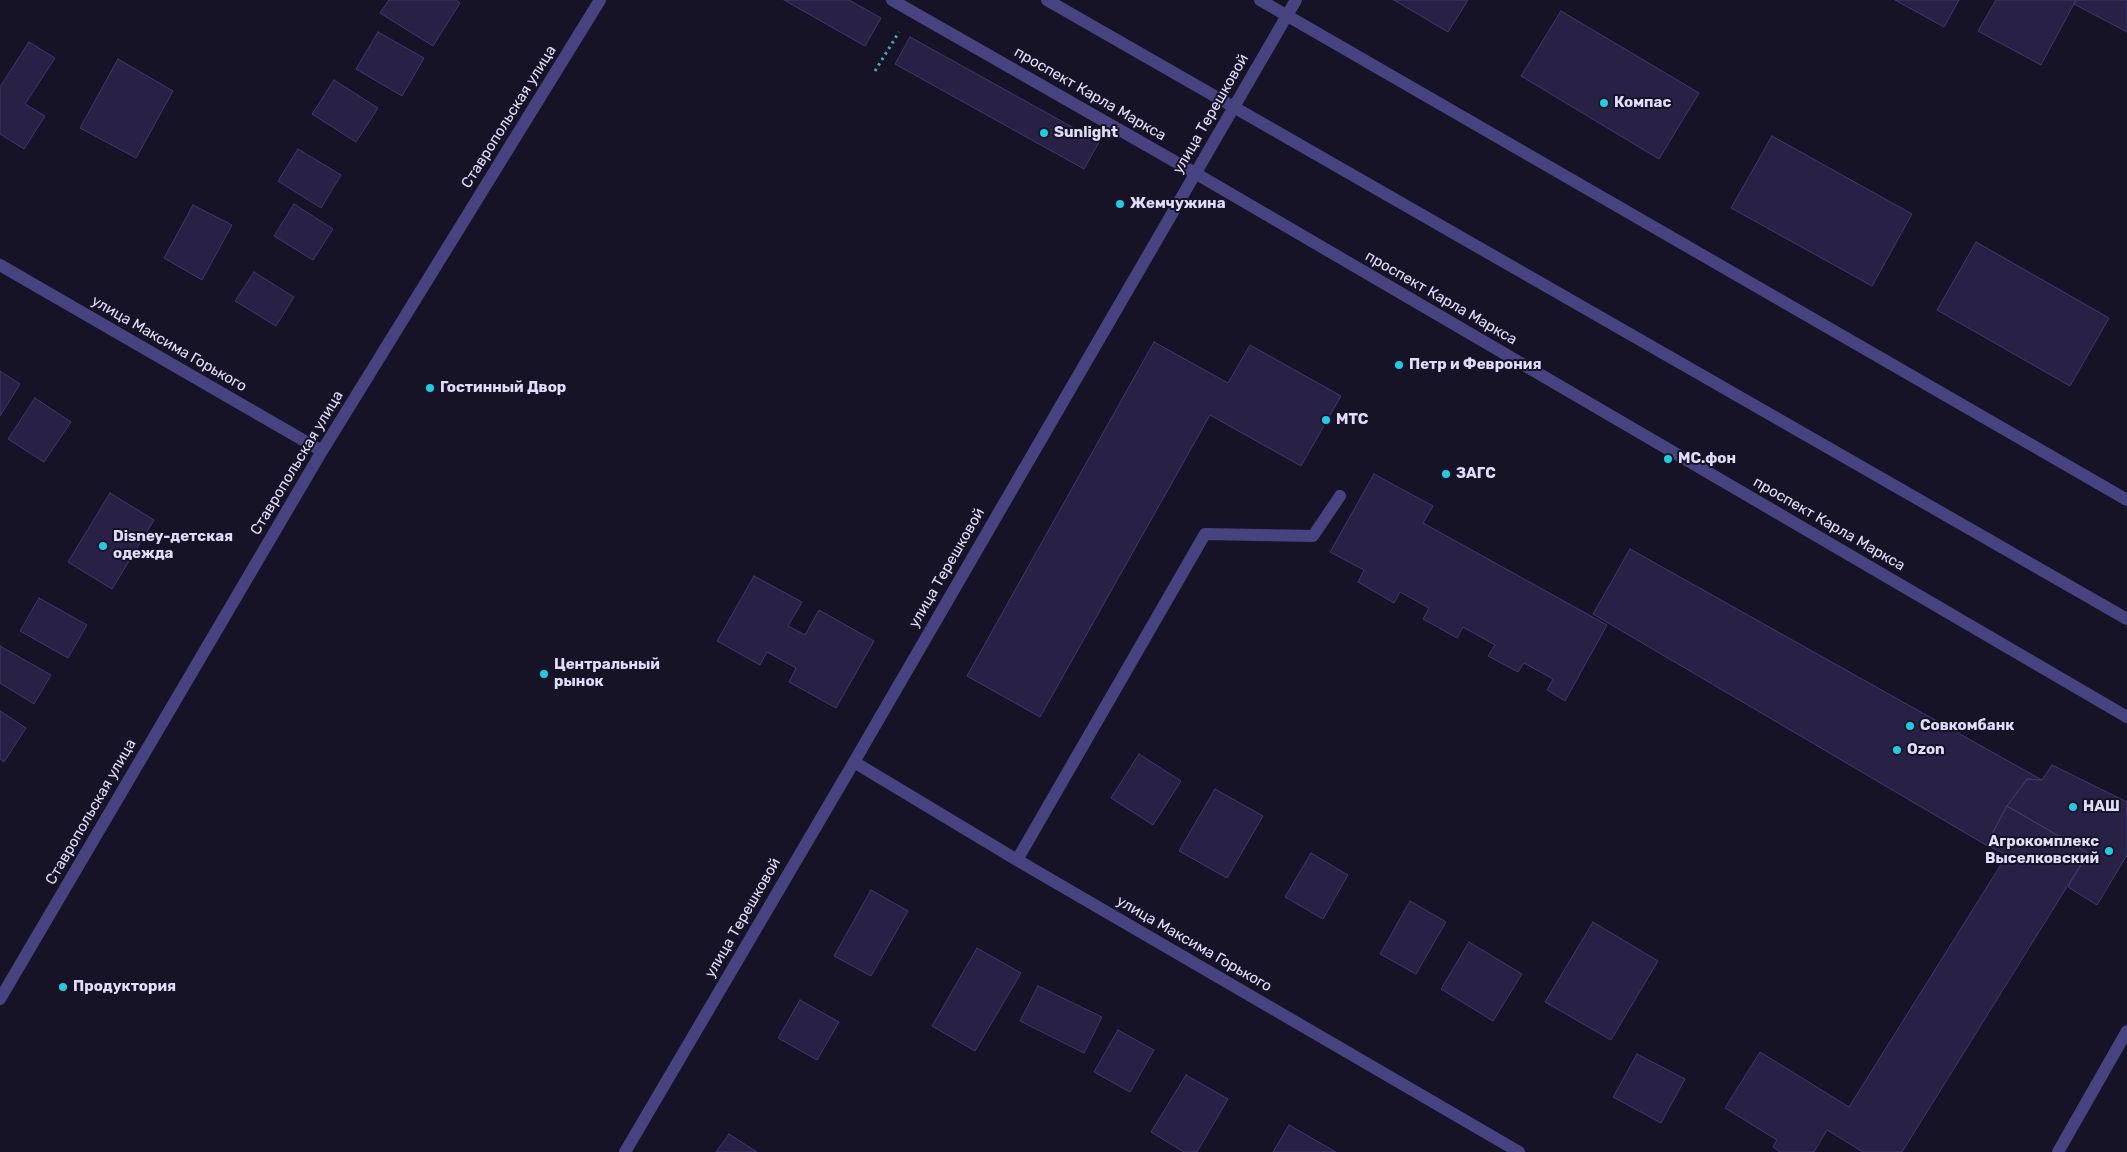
<!DOCTYPE html>
<meta charset="utf-8">
<style>
body{margin:0}
canvas{display:block;background:#171326}
</style>
<canvas width="2127" height="1152"></canvas>
<script>
const ctx = document.querySelector('canvas').getContext('2d');
ctx.lineJoin = 'round';
function fillPath(path, color) {
  ctx.fillStyle = color;
  ctx.fill(path, 'evenodd');
}
function toPath(rows) {
  const path = new Path2D();
  for (const r of rows) {
    path.moveTo(r[0], r[1]);
    for (let i = 2; i < r.length; i += 2) path.lineTo(r[i], r[i + 1]);
  }
  return path;
}
function strokePath(path, color, width, dash) {
  ctx.strokeStyle = color;
  ctx.lineWidth = width;
  ctx.lineCap = dash ? 'butt' : 'round';
  ctx.setLineDash(dash || []);
  ctx.stroke(path);
}
function label(font, color, halo, rows, align = 'center') {
  ctx.font = font + ' Rubik,sans-serif';
  ctx.lineWidth = 4;
  ctx.setLineDash([]);
  ctx.textBaseline = 'middle';
  ctx.strokeStyle = halo;
  ctx.fillStyle = color;
  for (const [text, x, y, turn = 0] of rows) {
    ctx.save();
    ctx.translate(x, y);
    ctx.rotate((+turn || 0) * Math.PI / 180);
    ctx.textAlign = isNaN(turn) ? turn : align;
    if (halo) ctx.strokeText(text, 0, 0);
    ctx.fillText(text, 0, 0);
    ctx.restore();
  }
}
const building = toPath([
 [389,0,456,0,460,3,433,46,380,13,389,0],
 [784,0,849,0,881,18,865,46,784,0],
 [1394,0,1468,0,1448,32,1394,0],
 [1895,0,1959,0,1944,27,1895,0],
 [1996,0,2076,0,2041,65,1978,31,1996,0],
 [2076,0,2127,0,2127,32,2074,4,2076,0],
 [1561,11,1699,93,1659,159,1521,76,1561,11],
 [378,32,424,58,402,96,356,69,378,32],
 [910,37,1099,142,1084,169,895,64,910,37],
 [29,42,55,58,25,104,45,116,24,149,0,134,0,87,29,42],
 [118,59,173,91,136,158,80,128,118,59],
 [334,80,378,108,356,142,312,114,334,80],
 [1772,136,1912,214,1872,286,1731,208,1772,136],
 [298,149,341,175,321,208,278,181,298,149],
 [294,204,333,229,313,260,274,236,294,204],
 [193,205,232,225,202,280,164,258,193,205],
 [1976,242,2109,318,2070,386,1937,310,1976,242],
 [254,272,294,297,276,326,235,301,254,272],
 [1154,342,1228,383,1250,345,1341,396,1301,466,1210,415,1040,717,967,676,1154,342],
 [0,371,20,384,0,416,0,371],
 [35,398,71,422,44,462,8,439,35,398],
 [1374,474,1433,506,1423,523,1607,625,1565,701,1547,690,1553,679,1524,663,1518,672,1488,656,1495,645,1463,627,1457,638,1423,619,1429,608,1400,592,1394,603,1358,582,1364,570,1330,552,1374,474],
 [110,493,154,520,112,589,68,562,110,493],
 [1630,549,2042,780,2027,779,2007,806,1986,845,1593,614,1630,549],
 [754,576,802,602,788,626,805,635,819,610,874,641,836,708,789,682,796,668,767,652,760,665,717,641,754,576],
 [39,598,87,625,68,658,20,631,39,598],
 [0,646,51,675,34,704,0,683,0,646],
 [0,711,26,728,4,762,0,759,0,711],
 [1139,754,1181,781,1153,825,1111,798,1139,754],
 [2052,765,2127,802,2127,855,2097,905,2068,887,2088,853,2007,806,2027,779,2042,780,2052,765],
 [1215,789,1263,816,1227,878,1179,851,1215,789],
 [2007,806,2088,853,1902,1152,1863,1152,1827,1130,1814,1152,1780,1152,1773,1147,1777,1140,1725,1108,1760,1052,1849,1107,2007,855,1986,845,2007,806],
 [1311,853,1348,875,1323,919,1285,897,1311,853],
 [871,890,908,911,871,976,834,956,871,890],
 [1410,901,1446,922,1416,974,1380,954,1410,901],
 [1593,922,1658,961,1611,1040,1545,1002,1593,922],
 [1469,942,1522,974,1493,1021,1441,989,1469,942],
 [977,948,1021,973,975,1051,932,1026,977,948],
 [1038,986,1102,1017,1084,1053,1020,1021,1038,986],
 [800,1000,839,1022,817,1060,778,1038,800,1000],
 [1118,1030,1154,1050,1130,1092,1094,1072,1118,1030],
 [1637,1054,1685,1079,1661,1123,1613,1097,1637,1054],
 [1186,1075,1228,1099,1197,1152,1184,1152,1151,1132,1186,1075],
 [1289,1125,1336,1152,1273,1152,1289,1125],
 [729,1134,757,1152,716,1152,729,1134]
]);
fillPath(building, '#292145');
strokePath(building, '#42366e', 1);
strokePath(toPath([
 [875,71,899,32]
]), '#3eaca8', 3, [2.5, 4]);
strokePath(toPath([
 [892,0,1195,173,2127,717],
 [1047,0,2127,619],
 [1260,0,2127,500],
 [0,265,322,451],
 [854,762,1017,860,1519,1152],
 [1017,860,1205,534,1313,536,1340,496],
 [0,999,322,451,600,0],
 [625,1152,854,762,1296,0],
 [2058,1152,2127,1031]
]), '#474380', 12);
for (const [x, y, r, color] of [
 [1604,103,5,"#1ecce4"],
 [1044,133,5,"#1ecce4"],
 [1120,204,5,"#1ecce4"],
 [1399,365,5,"#1ecce4"],
 [430,388,5,"#1ecce4"],
 [1326,420,5,"#1ecce4"],
 [1668,459,5,"#1ecce4"],
 [1446,474,5,"#1ecce4"],
 [103,546,5,"#1ecce4"],
 [544,674,5,"#1ecce4"],
 [1910,726,5,"#1ecce4"],
 [1897,750,5,"#1ecce4"],
 [2073,807,5,"#1ecce4"],
 [2109,851,5,"#1ecce4"],
 [63,987,5,"#1ecce4"]
]) {
  const dot = new Path2D();
  dot.arc(x, y, r, 0, 2 * Math.PI);
  ctx.fillStyle = color;
  ctx.fill(dot);
  strokePath(dot, '#171326', 2);
}
label('15px', '#e0dcfb', '#171326', [
 ["проспект Карла Маркса",1090,94,30],
 ["улица Терешковой",1211,114,-60],
 ["Ставропольская улица",509,117,-58],
 ["проспект Карла Маркса",1441,298,30],
 ["улица Максима Горького",169,344,30],
 ["Ставропольская улица",297,463,-59],
 ["проспект Карла Маркса",1829,524,30],
 ["улица Терешковой",947,568,-60],
 ["Ставропольская улица",91,812,-60],
 ["улица Терешковой",743,918,-60],
 ["улица Максима Горького",1194,944,30]
]);
label('bold 15px', '#e0dcfb', '#171326', [
 ["Компас",1614,103],
 ["Sunlight",1054,133],
 ["Жемчужина",1130,204],
 ["Петр и Феврония",1409,365],
 ["Гостинный Двор",440,388],
 ["МТС",1336,420],
 ["МС.фон",1678,459],
 ["ЗАГС",1456,474],
 ["Disney-детская",113,537],
 ["одежда",113,554],
 ["Центральный",554,665],
 ["рынок",554,682],
 ["Совкомбанк",1920,726],
 ["Ozon",1907,750],
 ["НАШ",2083,807],
 ["Агрокомплекс",2099,842,"right"],
 ["Выселковский",2099,859,"right"],
 ["Продуктория",73,987]
], 'left');
</script>
